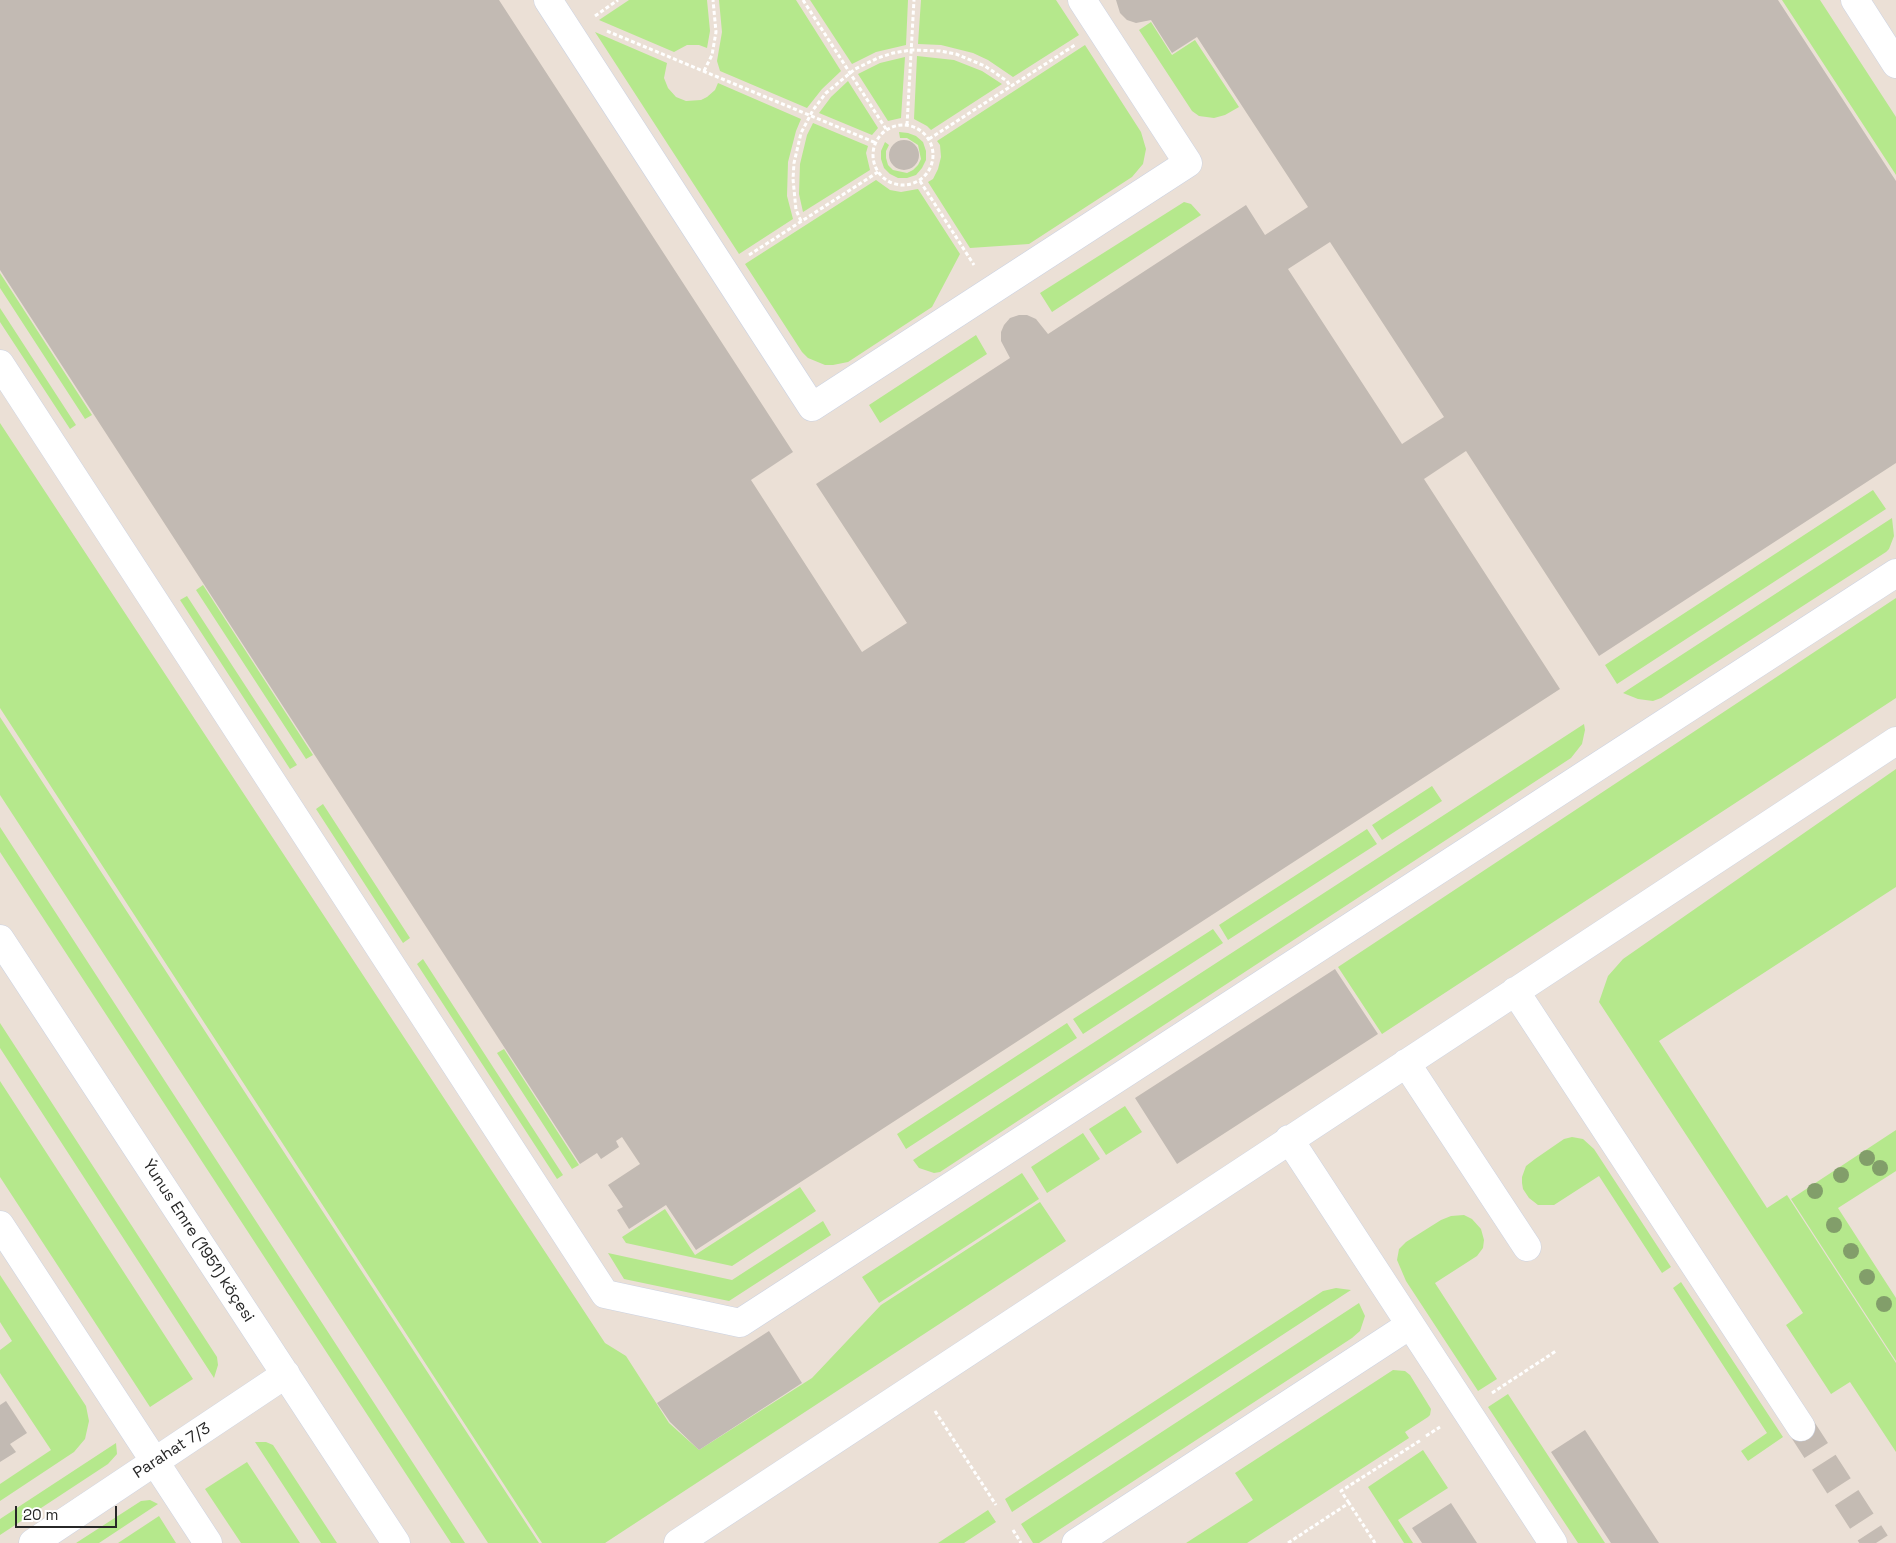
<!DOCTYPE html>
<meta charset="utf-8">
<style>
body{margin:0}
#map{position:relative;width:1896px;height:1543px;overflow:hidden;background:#ebe0d6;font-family:"Space Grotesk",sans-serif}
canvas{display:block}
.scale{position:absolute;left:15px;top:1506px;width:102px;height:22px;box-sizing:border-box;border:2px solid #272727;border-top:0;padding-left:6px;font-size:15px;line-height:18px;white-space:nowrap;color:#272727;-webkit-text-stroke:4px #fff;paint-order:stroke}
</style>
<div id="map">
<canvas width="1896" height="1543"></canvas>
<div class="scale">20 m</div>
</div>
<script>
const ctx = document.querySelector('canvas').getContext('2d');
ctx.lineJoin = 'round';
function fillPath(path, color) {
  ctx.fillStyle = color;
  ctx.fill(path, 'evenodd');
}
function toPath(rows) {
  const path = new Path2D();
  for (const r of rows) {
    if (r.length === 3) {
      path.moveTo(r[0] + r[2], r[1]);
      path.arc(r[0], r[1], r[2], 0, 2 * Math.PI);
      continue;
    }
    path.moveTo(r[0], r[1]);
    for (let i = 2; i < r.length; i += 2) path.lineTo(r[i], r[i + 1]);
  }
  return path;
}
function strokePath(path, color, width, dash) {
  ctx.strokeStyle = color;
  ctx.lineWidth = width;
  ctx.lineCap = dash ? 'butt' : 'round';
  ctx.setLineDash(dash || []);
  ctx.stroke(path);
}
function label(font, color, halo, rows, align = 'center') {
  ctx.font = font + ' "Space Grotesk",sans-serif';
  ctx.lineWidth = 4;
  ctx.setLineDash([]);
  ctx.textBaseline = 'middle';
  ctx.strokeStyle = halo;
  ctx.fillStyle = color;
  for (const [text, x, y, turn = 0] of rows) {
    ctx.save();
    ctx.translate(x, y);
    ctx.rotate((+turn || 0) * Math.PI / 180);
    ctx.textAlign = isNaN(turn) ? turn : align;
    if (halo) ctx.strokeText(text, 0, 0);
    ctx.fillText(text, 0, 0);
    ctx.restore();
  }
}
fillPath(toPath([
 [629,0,707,0,710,31,707,48,699,45,687,45,674,52,599,20],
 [719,0,796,0,841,71,822,89,807,108,720,71,717,61,722,32],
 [810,0,908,0,906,45,876,52,852,64],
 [921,0,1056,0,1079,35,1013,77,988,60,973,53,941,45,918,44],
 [1782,0,1820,0,1896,117,1896,175],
 [1151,22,1172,55,1195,40,1239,107,1225,115,1214,118,1199,116,1192,111,1139,30],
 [595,32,667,63,664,78,668,88,676,97,686,101,701,100,707,97,715,90,718,83,801,119,796,131,788,162,787,196,793,219,739,254],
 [1085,45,1141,132,1146,149,1143,164,1132,177,1029,244,970,248,928,182,933,179,938,169,941,157,940,145,937,141],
 [917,56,954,60,982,71,1002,84,931,130,927,126,914,119],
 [905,57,901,118,888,121,858,74,880,63],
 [848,81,878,128,872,135,819,113,831,97],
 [813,123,868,146,866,153,870,170,803,212,799,194,800,164,807,135],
 [899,132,908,133,916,136,923,142,926,151,926,160,922,168,916,175,907,178,898,178,890,174,884,168,881,159,881,151,885,142,889,145,886,151,886,158,888,165,893,170,907,173,913,170,918,165,921,159,918,145,907,138,900,138],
 [876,180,890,190,901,192,918,189,960,254,932,307,848,362,833,365,825,365,808,358,802,352,745,264],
 [1184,202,1191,204,1201,215,1052,312,1040,293],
 [0,273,92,415,85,419,0,288],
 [0,308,76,425,70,429,0,322],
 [976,335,987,354,880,423,869,405],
 [0,423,605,1343,626,1356,669,1423,699,1450,812,1378,881,1305,1040,1202,1066,1241,605,1543,542,1543,0,708],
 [1873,490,1886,509,1617,684,1605,665],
 [1892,518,1894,536,1889,549,1886,552,1661,698,1653,701,1638,699,1623,693],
 [203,585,313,755,306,759,196,590],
 [187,596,297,765,290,769,180,600],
 [1896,598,1896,698,1382,1034,1338,967],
 [0,717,539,1543,488,1543,0,795],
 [1584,724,1585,730,1582,744,1571,758,940,1172,934,1173,919,1168,913,1160],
 [1896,769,1896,887,1659,1041,1767,1208,1787,1195,1896,1363,1896,1452,1850,1382,1831,1394,1786,1325,1803,1313,1599,1002,1608,976,1623,959],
 [1432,786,1442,801,1382,840,1372,825],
 [323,804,410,938,403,943,316,809],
 [0,827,465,1543,451,1543,0,852],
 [1367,829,1377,844,1228,940,1219,925],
 [1213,929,1223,943,1083,1034,1073,1019],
 [423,959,563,1175,557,1179,417,964],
 [0,1023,217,1357,218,1365,214,1378,0,1048],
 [1067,1023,1077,1038,906,1149,897,1134],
 [504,1049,579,1165,572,1169,497,1053],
 [0,1081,193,1379,150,1407,0,1177],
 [1125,1106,1142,1132,1106,1155,1089,1129],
 [1896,1130,1896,1171,1838,1208,1896,1298,1896,1361,1791,1199],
 [1083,1133,1100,1159,1047,1193,1031,1167],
 [1572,1137,1583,1139,1594,1149,1671,1267,1662,1273,1599,1176,1554,1205,1538,1205,1529,1198,1523,1189,1522,1183,1522,1177,1526,1166,1535,1159,1564,1139],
 [1022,1173,1039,1199,879,1303,862,1277],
 [800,1187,816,1211,732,1266,626,1243,622,1237,665,1209,695,1255],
 [1464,1215,1472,1219,1481,1229,1484,1240,1483,1248,1477,1256,1435,1283,1497,1379,1478,1391,1406,1281,1397,1260,1399,1249,1406,1242,1441,1220,1451,1216],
 [823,1221,831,1235,729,1301,624,1279,608,1253,732,1280],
 [0,1275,86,1406,89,1421,85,1439,74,1452,0,1501,0,1484,51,1450,0,1373,0,1350,12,1341,0,1322],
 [1681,1282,1783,1437,1748,1461,1741,1451,1767,1433,1673,1288],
 [1336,1288,1351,1290,1012,1512,1005,1499,1323,1291],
 [1359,1303,1365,1316,1360,1331,1352,1338,1039,1543,1033,1543,1021,1524],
 [1393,1370,1405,1371,1410,1375,1431,1409,1430,1415,1428,1417,1405,1432,1409,1438,1247,1543,1186,1543,1253,1500,1235,1473],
 [1508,1394,1605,1543,1578,1543,1488,1407],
 [255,1442,266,1442,273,1445,337,1543,321,1543],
 [116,1443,117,1454,108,1464,0,1535,0,1519],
 [1423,1450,1448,1488,1398,1520,1413,1543,1404,1543,1368,1487],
 [247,1462,300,1543,241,1543,205,1489],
 [150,1500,158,1504,99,1543,76,1543,141,1501],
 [988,1510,996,1522,964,1543,938,1543],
 [159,1516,176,1543,118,1543]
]), '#b5e88c');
fillPath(toPath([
 [0,0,499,0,793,452,751,480,862,652,907,623,816,484,1010,358,1001,341,1001,332,1004,325,1010,318,1019,315,1027,315,1036,319,1048,334,1246,205,1265,235,1308,207,1197,37,1172,53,1151,20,1136,23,1127,20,1120,13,1116,0,1778,0,1896,181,1896,463,1599,656,1466,451,1424,479,1560,689,696,1250,666,1205,629,1229,617,1210,623,1207,608,1185,640,1164,622,1137,616,1141,619,1147,601,1159,597,1153,580,1164,0,270],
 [1330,242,1444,417,1402,444,1288,269],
 [904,155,15],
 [1335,969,1378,1034,1177,1164,1135,1098],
 [769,1331,802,1383,699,1450,670,1422,657,1403],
 [6,1401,27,1433,10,1444,16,1452,0,1462,0,1405],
 [1585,1430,1659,1543,1611,1543,1551,1452],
 [1451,1503,1477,1543,1422,1543,1412,1528]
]), '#c2bab3');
strokePath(toPath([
 [1801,1427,1876,1543]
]), '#c4bbb3', 28, [28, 14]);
const minor = toPath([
 [548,0,812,407,1188,163,1082,0],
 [1855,0,1896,64],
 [0,364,605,1294,740,1323,1896,573],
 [0,939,396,1543],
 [1515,991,1801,1427],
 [1406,1063,1527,1247],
 [1289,1139,1553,1543],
 [0,1225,208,1543],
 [33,1543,286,1374],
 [678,1543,1896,741],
 [1076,1543,1410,1325]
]);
strokePath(minor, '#cbd2e2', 29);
strokePath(toPath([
 [803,0,886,129],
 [595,16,618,0],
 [607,31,876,143],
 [704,71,712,55,716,32,713,0],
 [903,155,30],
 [907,125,914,0],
 [929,139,1075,45],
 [920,181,974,265],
 [801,221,796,210,793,179,794,163,801,133,813,110,826,93,855,69,878,58,893,53,911,50,940,51,956,54,985,66,1007,81,1010,86],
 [749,255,878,172],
 [1492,1393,1556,1351],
 [935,1411,996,1505],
 [1426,1436,1440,1427],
 [1349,1503,1341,1491,1421,1440],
 [1013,1530,1021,1543],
 [1288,1543,1349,1503,1375,1543]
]), '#fff', 3, [4, 2.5]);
strokePath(minor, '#fff', 28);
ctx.fillStyle = '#829e6a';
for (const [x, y] of [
 [1867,1158],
 [1880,1168],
 [1841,1175],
 [1815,1191],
 [1834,1225],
 [1851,1251],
 [1867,1277],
 [1884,1304]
]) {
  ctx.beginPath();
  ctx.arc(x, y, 8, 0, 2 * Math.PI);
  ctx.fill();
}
label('16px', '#272727', '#fff', [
 ["Ýunus Emre (1951) köçesi",198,1241,57],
 ["Parahat 7/3",172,1451,-33]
]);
</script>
